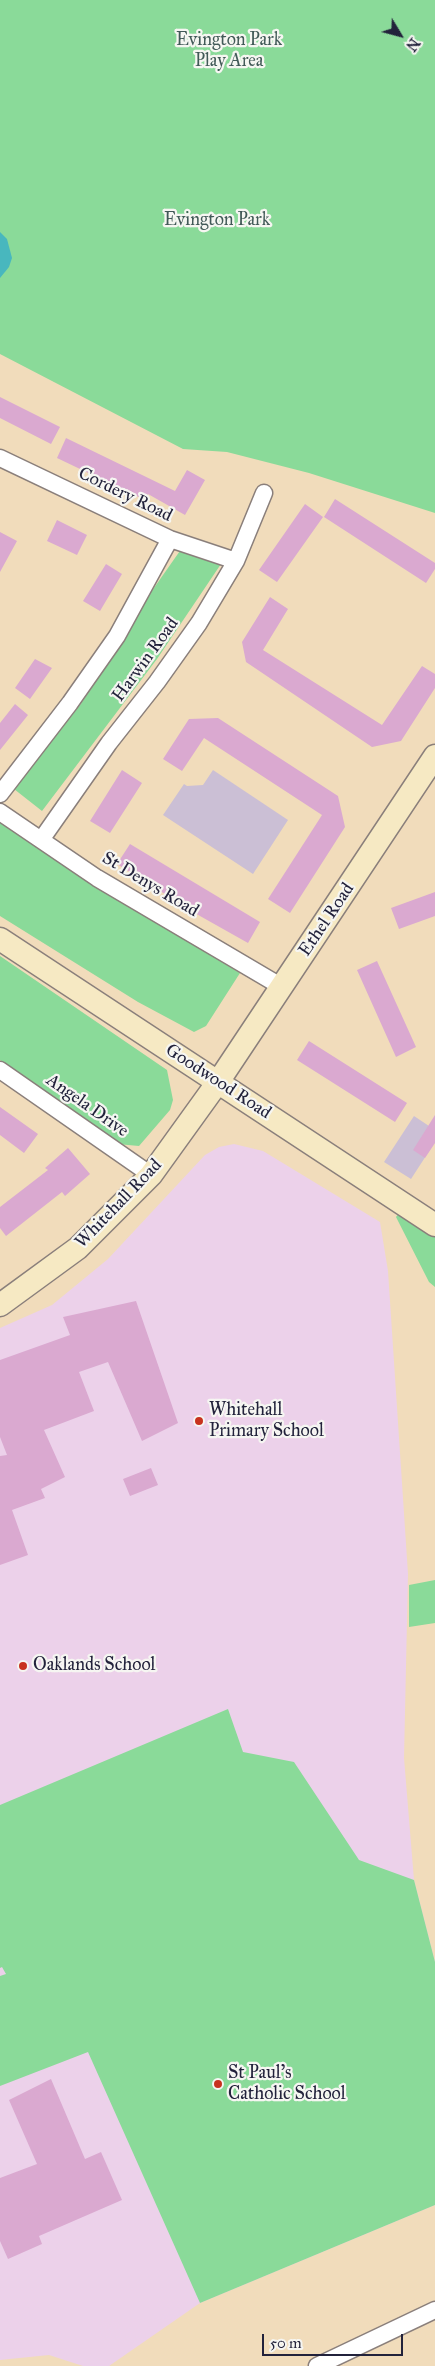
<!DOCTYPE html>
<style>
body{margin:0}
#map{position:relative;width:435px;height:2366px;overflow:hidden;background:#f1dcbb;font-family:"IM FELL Great Primer",serif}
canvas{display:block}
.north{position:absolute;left:375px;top:10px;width:50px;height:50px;-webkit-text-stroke:4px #f6f6f2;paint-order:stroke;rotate:127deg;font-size:14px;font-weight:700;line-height:20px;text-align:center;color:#22223b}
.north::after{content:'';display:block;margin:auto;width:18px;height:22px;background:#22223b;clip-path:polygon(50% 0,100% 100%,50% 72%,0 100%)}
.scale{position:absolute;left:262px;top:2334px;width:141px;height:22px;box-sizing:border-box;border:2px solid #22223b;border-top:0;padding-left:6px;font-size:15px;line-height:18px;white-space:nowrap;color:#22223b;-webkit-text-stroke:4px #f6f6f2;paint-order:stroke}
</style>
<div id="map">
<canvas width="435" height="2366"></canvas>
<div class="north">N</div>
<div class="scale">50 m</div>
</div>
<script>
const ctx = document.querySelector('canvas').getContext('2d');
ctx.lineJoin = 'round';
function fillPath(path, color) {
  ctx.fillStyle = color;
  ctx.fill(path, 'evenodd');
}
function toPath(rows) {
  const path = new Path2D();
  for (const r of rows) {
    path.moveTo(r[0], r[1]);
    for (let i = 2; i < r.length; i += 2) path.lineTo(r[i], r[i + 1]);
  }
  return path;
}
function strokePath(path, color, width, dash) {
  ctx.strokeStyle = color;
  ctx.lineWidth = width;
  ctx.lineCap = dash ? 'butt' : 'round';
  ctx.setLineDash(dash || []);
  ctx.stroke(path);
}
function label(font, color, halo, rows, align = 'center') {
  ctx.font = font + ' "IM FELL Great Primer",serif';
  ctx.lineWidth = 4.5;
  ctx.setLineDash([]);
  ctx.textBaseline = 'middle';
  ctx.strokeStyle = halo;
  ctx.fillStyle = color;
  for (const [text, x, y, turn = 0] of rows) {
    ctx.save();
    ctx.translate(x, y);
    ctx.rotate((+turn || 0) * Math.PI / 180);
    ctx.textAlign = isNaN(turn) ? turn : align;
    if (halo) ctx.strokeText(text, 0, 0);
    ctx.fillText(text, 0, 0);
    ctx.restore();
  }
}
fillPath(toPath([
 [234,1144,263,1151,380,1222,388,1271,408,1574,404,1758,414,1880,435,1962,435,2205,200,2303,109,2366,83,2366,49,2355,0,2360,0,1328,52,1305,108,1259,205,1155,219,1147]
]), '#ecd1ea');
fillPath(toPath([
 [213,770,288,820,253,874,163,815,184,784,187,786,203,785],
 [414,1116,435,1130,435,1142,411,1179,384,1162]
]), '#cbbfd5');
fillPath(toPath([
 [0,0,435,0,435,513,309,473,227,452,183,449,0,354],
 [182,548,223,561,157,659,42,811,14,789,80,705,123,641,149,595],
 [0,821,94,884,240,973,206,1026,194,1032,138,1002,0,916],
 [0,956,167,1070,173,1100,170,1110,139,1146,117,1144,0,1060],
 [399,1213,435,1235,435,1287,429,1282,396,1217],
 [435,1580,435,1623,409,1627,409,1585],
 [228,1709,243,1752,294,1762,359,1860,414,1880,435,1962,435,2205,200,2303,88,2052,0,2086,0,1976,6,1974,2,1967,0,1968,0,1805]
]), '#8ada99');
fillPath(toPath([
 [0,232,7,239,12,258,9,267,0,278]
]), '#48b7be');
fillPath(toPath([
 [0,397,60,427,51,444,0,418],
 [66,438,175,491,187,470,205,480,185,515,148,494,145,500,57,458],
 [335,499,435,563,435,569,426,583,324,517],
 [305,504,323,517,277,582,259,570],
 [57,520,87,535,77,555,47,541],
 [0,532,17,541,0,572],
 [106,564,122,574,100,611,83,601],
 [270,597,288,609,263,650,382,725,422,666,435,674,435,688,401,741,372,747,246,662,242,642],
 [35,659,52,668,30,699,15,688],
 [15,704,28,715,0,750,0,723],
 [218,718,338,796,345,827,290,913,268,899,322,815,204,738,182,771,163,759,189,719],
 [122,770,142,783,110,833,90,821],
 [130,844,260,922,248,943,200,916,117,864],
 [435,892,435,916,399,929,391,908],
 [377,961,416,1047,396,1057,357,970],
 [309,1041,407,1103,395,1122,297,1060],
 [0,1107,38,1134,24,1153,0,1135],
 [435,1115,435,1143,425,1158,413,1150],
 [68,1148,90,1174,65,1196,62,1192,6,1236,0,1228,0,1207,48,1170,45,1168],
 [136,1301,178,1423,142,1441,108,1362,79,1372,94,1411,44,1430,65,1477,41,1489,45,1498,12,1510,28,1555,0,1565,0,1456,7,1455,0,1437,0,1360,70,1335,63,1317],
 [151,1468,158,1485,130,1496,123,1479],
 [51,2079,85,2159,101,2152,122,2200,39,2236,42,2244,8,2259,0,2241,0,2178,37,2164,9,2100]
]), '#daa9d0');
const street = toPath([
 [0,458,170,539,236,561],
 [0,794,70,703,117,636,170,539],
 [0,812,97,878,282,987],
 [41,840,109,743,157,682,199,623,236,561,264,493],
 [0,1070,151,1175],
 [317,2366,435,2310]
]);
const secondary = toPath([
 [0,939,435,1225],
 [0,1305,78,1248,151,1175,218,1082,435,756]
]);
strokePath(street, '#8a7f7b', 19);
strokePath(secondary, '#8a7f7b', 25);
strokePath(street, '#fff', 16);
strokePath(secondary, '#f6e9c3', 22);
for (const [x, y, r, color] of [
 [199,1421,5,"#c8321e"],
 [23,1666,5,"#c8321e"],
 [218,2084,5,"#c8321e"]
]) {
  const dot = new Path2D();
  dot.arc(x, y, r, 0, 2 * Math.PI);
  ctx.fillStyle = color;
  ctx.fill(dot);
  strokePath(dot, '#f6f6f2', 2);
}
label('18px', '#415957', '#f6f6f2', [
 ["Evington Park",229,41],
 ["Play Area",229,62],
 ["Evington Park",217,221]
]);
label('18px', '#22223b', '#f6f6f2', [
 ["Cordery Road",125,495,26],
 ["Harwin Road",146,660,-54],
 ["St Denys Road",150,885,31],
 ["Ethel Road",327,920,-56],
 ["Goodwood Road",218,1082,33],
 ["Angela Drive",87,1106,35],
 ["Whitehall Road",119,1204,-46]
]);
label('18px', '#22223b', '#f6f6f2', [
 ["Whitehall",209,1411],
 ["Primary School",209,1432],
 ["Oaklands School",33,1666],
 ["St Paul's",228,2074],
 ["Catholic School",228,2095]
], 'left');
</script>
